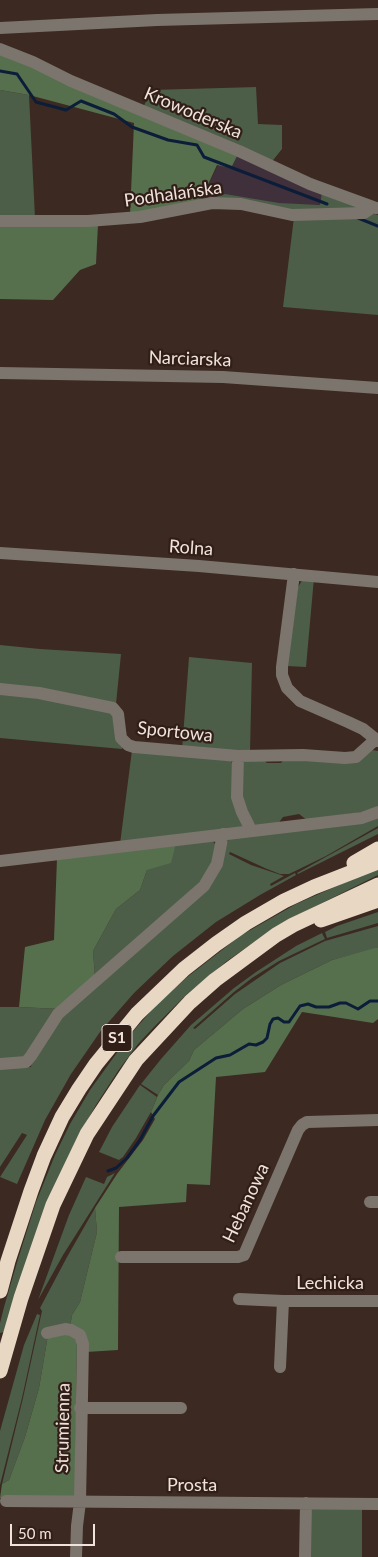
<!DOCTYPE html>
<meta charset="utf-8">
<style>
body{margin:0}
#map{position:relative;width:378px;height:1557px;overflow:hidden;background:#3c2921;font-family:Lato,sans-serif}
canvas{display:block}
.scale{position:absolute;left:10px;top:1524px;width:85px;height:22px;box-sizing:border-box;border:2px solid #f0e3dd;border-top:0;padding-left:6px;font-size:15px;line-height:18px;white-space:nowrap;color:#f0e3dd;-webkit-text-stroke:4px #311f17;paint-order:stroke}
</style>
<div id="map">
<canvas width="378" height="1557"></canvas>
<div class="scale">50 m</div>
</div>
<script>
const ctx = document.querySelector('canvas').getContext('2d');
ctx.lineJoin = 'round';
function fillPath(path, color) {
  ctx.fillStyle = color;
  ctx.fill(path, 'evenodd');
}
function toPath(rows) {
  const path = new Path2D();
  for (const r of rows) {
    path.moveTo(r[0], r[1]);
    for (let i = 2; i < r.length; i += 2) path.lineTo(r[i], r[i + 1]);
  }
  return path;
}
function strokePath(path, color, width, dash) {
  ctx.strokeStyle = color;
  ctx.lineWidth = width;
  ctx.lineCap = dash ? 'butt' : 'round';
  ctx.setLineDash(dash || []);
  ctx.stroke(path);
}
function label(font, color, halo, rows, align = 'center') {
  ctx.font = font + ' Lato,sans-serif';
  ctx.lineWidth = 4.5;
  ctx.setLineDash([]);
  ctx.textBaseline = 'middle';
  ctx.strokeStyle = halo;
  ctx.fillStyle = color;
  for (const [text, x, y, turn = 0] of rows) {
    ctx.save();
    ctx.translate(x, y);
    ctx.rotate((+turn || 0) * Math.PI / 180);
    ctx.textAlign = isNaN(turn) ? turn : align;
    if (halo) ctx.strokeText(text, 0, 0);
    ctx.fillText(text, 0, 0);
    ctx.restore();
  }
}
fillPath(toPath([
 [238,154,322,192,320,205,200,202,218,165]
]), '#40303c');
fillPath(toPath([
 [256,87,258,124,282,125,282,149,270,164,143,108,151,90],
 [0,90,29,95,35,218,0,218],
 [322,192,365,208,307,213,200,202,225,194,279,203,320,205],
 [375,214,378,215,378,315,283,307,294,217],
 [314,578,306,667,287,666,298,587,303,579],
 [0,645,40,649,121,654,116,704,0,686],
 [189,657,252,663,250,753,182,750],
 [0,692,111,711,123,746,122,749,0,738],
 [132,750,231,761,233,766,244,823,242,828,120,844],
 [372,750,378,751,378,806,370,811,307,820,299,814,283,817,277,825,256,826,244,811,240,780,243,763,247,760,264,760,267,763,281,763,285,758],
 [378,817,378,826,326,856,289,874,280,874,267,869,230,852,229,854,251,865,284,876,270,884,271,886,295,873,296,875,260,895,216,922,173,956,134,993,100,1032,71,1074,45,1120,17,1184,0,1177,27,1135,22,1133,0,1167,0,1068,31,1067,32,1062,63,1014,198,897,229,839],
 [378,828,378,834,298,874,297,873],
 [211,839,216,845,212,862,201,881,95,977,93,951,116,909,140,890,147,870,176,843],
 [378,868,378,875,294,917,250,945,227,961,186,995,154,1027,138,1044,118,1071,96,1105,74,1144,4,1332,0,1333,0,1323,4,1307,18,1259,36,1202,55,1155,70,1124,90,1090,129,1036,158,1003,186,978,240,936,296,904],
 [378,912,378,923,327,938,325,932,337,926],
 [378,926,378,948,332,960,281,985,243,1009,194,1050,189,1061,164,1085,158,1095,141,1084,161,1059,191,1025,234,988,256,972,296,946,322,933,325,939,279,961,252,978,234,992,193,1028,195,1029,235,994,280,963,325,941],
 [0,1007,18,1007,60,1009,23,1058,0,1061],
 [140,1085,157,1097,151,1112,136,1138,123,1157,119,1160,99,1152,112,1127],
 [115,1173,63,1255,38,1300,69,1215,86,1177,104,1184,107,1177],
 [95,1208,97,1232,80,1302,72,1315,70,1327,48,1335,39,1388,25,1437,9,1480,2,1484,23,1398,42,1311,40,1308,67,1257],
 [37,1314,40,1315,22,1398,0,1485,0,1431,24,1345],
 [362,1507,362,1557,309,1557,309,1516,312,1508]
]), '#4c5d48');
fillPath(toPath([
 [0,52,238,154,231,168,217,165,200,202,130,215,134,123,29,95,0,90],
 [0,223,98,224,96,264,80,270,53,300,0,299],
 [176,843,171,863,147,870,140,890,116,909,93,951,95,977,60,1009,19,1007,25,947,54,940,57,858],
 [375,948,378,948,378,1019,373,1023,302,1012,265,1072,216,1077,210,1185,187,1184,186,1202,119,1207,118,1350,86,1352,70,1327,72,1315,80,1302,97,1232,95,1208,117,1174,143,1140,155,1119,151,1112,158,1095,164,1085,189,1061,194,1050,243,1009,281,985,332,960],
 [60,1333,77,1337,75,1498,0,1498,2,1484,9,1480,25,1437,39,1388,48,1335]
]), '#56704e');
strokePath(toPath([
 [0,71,17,74,36,102,66,110,81,101,114,114,132,127,168,140,197,145,204,157,327,204],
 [358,218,378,226],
 [108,1171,116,1168,127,1158,140,1140,153,1116,179,1082,216,1058,230,1055,249,1044,256,1045,263,1042,267,1038,270,1024,273,1019,278,1018,284,1022,289,1022,300,1006,308,1004,316,1007,329,1007,340,1003,346,1003,358,1009,370,1001,378,1001]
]), '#0c1d3a', 3);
strokePath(toPath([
 [0,28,157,20,378,14],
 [0,49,33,62,71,81,239,151,310,184,373,207],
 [0,221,88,221,140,217,212,203,241,204,292,215,364,213,373,207,376,208],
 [0,373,223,377,378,388],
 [0,553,199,566,378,582],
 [294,574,282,667,282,675,287,688,300,701,348,722,363,729,378,741],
 [0,689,39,693,113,708,118,714,121,738,128,745,134,747,238,756,303,755,345,758,356,757,376,739],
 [238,756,237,797,242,812,251,830],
 [0,861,362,818,378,812],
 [0,1064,26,1062,31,1056,58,1014,204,886,217,864,223,834],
 [370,1202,378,1202],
 [121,1257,238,1257,244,1255,298,1130,302,1125,307,1122,378,1120],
 [239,1299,283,1301,378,1301],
 [47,1333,65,1329,71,1330,80,1335,83,1344,80,1502,77,1526,76,1557],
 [280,1367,283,1301],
 [80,1408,181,1408],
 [6,1501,378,1504],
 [305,1557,306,1503]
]), '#7b756d', 12);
strokePath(toPath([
 [354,863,378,849],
 [321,920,378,900],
 [0,1291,8,1261,31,1191,44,1156,62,1117,79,1089,96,1064,137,1014,184,969,216,944,246,923,284,901,314,887,378,862],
 [0,1371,21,1298,53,1205,87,1134,136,1060,190,1002,215,980,276,935,293,925,378,885]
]), '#e7d7c3', 15);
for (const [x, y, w] of [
 [117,1038,30]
]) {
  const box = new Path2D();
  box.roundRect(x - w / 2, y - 13.5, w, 27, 4);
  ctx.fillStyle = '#311f17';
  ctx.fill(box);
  strokePath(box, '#f0e3dd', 1);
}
label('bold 16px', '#f0e3dd', null, [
 ["S1",117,1038]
]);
label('18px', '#f0e3dd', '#311f17', [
 ["Krowoderska",193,113,23],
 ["Podhalańska",173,194,-8],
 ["Narciarska",190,359,2],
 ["Rolna",191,548,4],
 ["Sportowa",175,732,6],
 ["Hebanowa",246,1203,-65],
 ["Lechicka",330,1283],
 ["Strumienna",63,1428,-89],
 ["Prosta",192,1485]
]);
</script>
